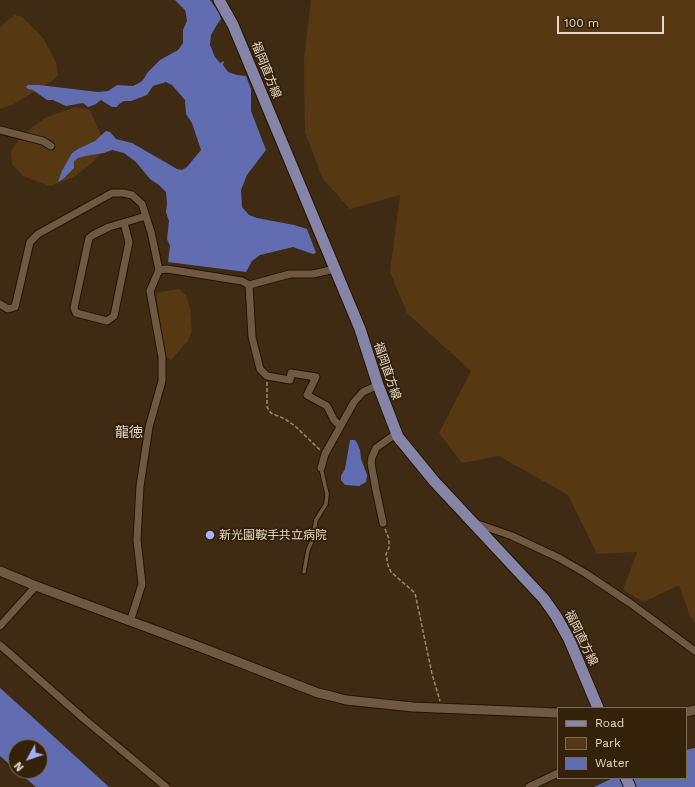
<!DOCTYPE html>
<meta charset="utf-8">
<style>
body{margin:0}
#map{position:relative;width:695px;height:787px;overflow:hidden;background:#3f2b14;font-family:"Work Sans",sans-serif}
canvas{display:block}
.legend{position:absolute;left:557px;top:707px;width:130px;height:72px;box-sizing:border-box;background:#34210a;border:1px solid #7a6a56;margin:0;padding:5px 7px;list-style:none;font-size:12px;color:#e4d7c9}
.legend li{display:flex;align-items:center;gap:8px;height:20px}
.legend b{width:20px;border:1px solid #7a6a56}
.north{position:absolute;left:8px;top:739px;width:40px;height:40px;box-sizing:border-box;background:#34210a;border:1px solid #7a6a56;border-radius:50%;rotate:230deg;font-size:11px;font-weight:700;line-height:16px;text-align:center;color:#e4d7c9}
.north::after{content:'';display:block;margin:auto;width:14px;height:18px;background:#a3b2fd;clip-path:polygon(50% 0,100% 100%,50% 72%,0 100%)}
.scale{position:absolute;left:557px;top:16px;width:107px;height:18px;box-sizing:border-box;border:2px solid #e4d7c9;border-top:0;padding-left:5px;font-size:12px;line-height:14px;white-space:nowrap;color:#e4d7c9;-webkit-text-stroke:3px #34210a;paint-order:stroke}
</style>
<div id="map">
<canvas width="695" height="787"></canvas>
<ul class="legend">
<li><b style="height:5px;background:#8685a7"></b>Road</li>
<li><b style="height:11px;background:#563813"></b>Park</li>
<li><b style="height:11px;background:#626db1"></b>Water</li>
</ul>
<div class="north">N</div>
<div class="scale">100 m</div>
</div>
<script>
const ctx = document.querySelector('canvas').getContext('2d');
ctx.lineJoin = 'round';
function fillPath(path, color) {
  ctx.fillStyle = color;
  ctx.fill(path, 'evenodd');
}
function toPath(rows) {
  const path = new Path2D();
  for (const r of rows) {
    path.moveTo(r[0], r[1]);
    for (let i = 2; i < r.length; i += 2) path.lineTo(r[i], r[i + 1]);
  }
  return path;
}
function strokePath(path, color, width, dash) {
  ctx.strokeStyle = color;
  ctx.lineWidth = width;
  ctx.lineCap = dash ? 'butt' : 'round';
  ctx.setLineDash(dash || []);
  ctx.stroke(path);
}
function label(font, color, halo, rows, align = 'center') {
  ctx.font = font + ' "Work Sans","Noto Sans JP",sans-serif';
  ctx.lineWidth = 3.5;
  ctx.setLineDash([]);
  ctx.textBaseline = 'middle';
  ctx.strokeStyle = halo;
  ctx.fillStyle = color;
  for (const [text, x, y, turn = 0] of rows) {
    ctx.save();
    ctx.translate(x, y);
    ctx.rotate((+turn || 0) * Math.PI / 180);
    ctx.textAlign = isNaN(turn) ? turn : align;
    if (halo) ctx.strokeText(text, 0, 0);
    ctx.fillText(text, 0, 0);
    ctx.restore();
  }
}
fillPath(toPath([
 [311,0,695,0,695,624,690,616,679,585,644,602,623,590,637,552,597,554,568,495,499,456,462,463,439,433,471,371,407,313,390,272,400,195,350,209,323,179,305,132,304,58],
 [15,15,22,17,43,38,56,62,58,75,52,81,14,104,0,109,0,28,4,23],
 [75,107,90,110,103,140,103,151,93,162,74,177,50,186,23,176,12,164,11,151,23,134,45,118],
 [179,289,186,295,190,308,192,331,188,341,171,360,165,355,156,293]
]), '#563813');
fillPath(toPath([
 [175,0,210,0,219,13,221,19,218,23,211,35,210,45,215,57,220,63,224,61,223,65,228,72,237,75,246,76,251,89,251,111,266,150,247,175,241,190,242,207,249,215,257,218,294,225,307,229,316,253,313,254,293,247,260,255,252,261,246,272,168,262,170,246,167,239,169,221,166,212,167,203,166,192,159,185,150,179,136,162,124,153,112,150,104,153,85,156,78,158,74,161,74,168,63,179,58,182,62,171,72,153,78,149,95,141,106,131,110,132,116,139,132,143,177,169,182,170,187,167,201,150,192,123,186,114,185,100,172,85,166,82,153,86,147,95,131,101,124,101,119,104,117,107,112,107,101,100,96,104,88,107,83,103,66,106,53,100,47,100,33,90,28,89,26,87,28,85,39,85,98,92,108,91,117,85,133,86,139,83,143,80,148,72,160,60,178,50,183,43,183,30,187,21,186,14,185,10],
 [350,440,355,440,357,443,360,450,361,459,367,475,366,482,359,486,345,485,341,480,341,476,345,469],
 [0,688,29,714,109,787,36,787,17,771,40,771,40,747,16,747,16,770,0,756],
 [695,748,695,787,594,787,613,778,686,778,686,750]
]), '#626db1');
const service = toPath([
 [304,572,308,550,312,541,316,520,326,504,327,494,321,468]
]);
const minor = toPath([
 [0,130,43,141,51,146],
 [124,223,129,242,114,316,107,321,76,313,74,308,89,238,93,235,109,227,146,216],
 [159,270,167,269,242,281,249,285,290,274,313,274,335,269],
 [249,285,252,337,260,369,267,376,290,380,291,373,316,377,307,395,327,406,334,420,340,426],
 [0,304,8,309,15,307,30,242,38,234,112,193,123,193,132,195,142,204,151,232,159,270,150,291,162,357,162,381,149,427,140,486,137,540,142,584,130,622],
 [321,468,325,454,354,402,363,392,378,385],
 [383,523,376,490,371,463,372,457,376,448,397,433],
 [475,523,512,536,559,558,585,573,630,603,695,651],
 [0,626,36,586],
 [0,645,83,718,166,787],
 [529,787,558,773]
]);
const tertiary = toPath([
 [0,571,36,586,200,647,318,693,331,696,346,700,413,707,558,713],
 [686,712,695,710]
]);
const primary = toPath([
 [219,0,233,25,335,269,360,329,378,385,398,437,434,481,544,599,556,616,569,639,598,708],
 [626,778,630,787]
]);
strokePath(service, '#251300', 5.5);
strokePath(minor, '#251300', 9);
strokePath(tertiary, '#251300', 11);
strokePath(primary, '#251300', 13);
strokePath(toPath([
 [267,382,267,407,271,413,285,419,295,426,320,450],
 [385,529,389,539,389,548,386,554,388,565,391,572,415,593,432,674,440,701]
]), '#988876', 1.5, [4, 2]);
strokePath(service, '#705942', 3.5);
strokePath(minor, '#705942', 7);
strokePath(tertiary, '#705942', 9);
strokePath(primary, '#8685a7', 11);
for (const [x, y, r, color] of [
 [210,535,5,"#a3b2fd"]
]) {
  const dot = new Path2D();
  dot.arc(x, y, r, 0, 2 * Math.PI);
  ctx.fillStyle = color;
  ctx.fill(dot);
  strokePath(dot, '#34210a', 1.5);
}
label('12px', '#e4d7c9', '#34210a', [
 ["福岡直方線",266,70,68],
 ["福岡直方線",387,371,71],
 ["福岡直方線",581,638,64]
]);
label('12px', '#e4d7c9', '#34210a', [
 ["新光園鞍手共立病院",219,535]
], 'left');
label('14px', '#e4d7c9', '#34210a', [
 ["龍徳",129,433]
]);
</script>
